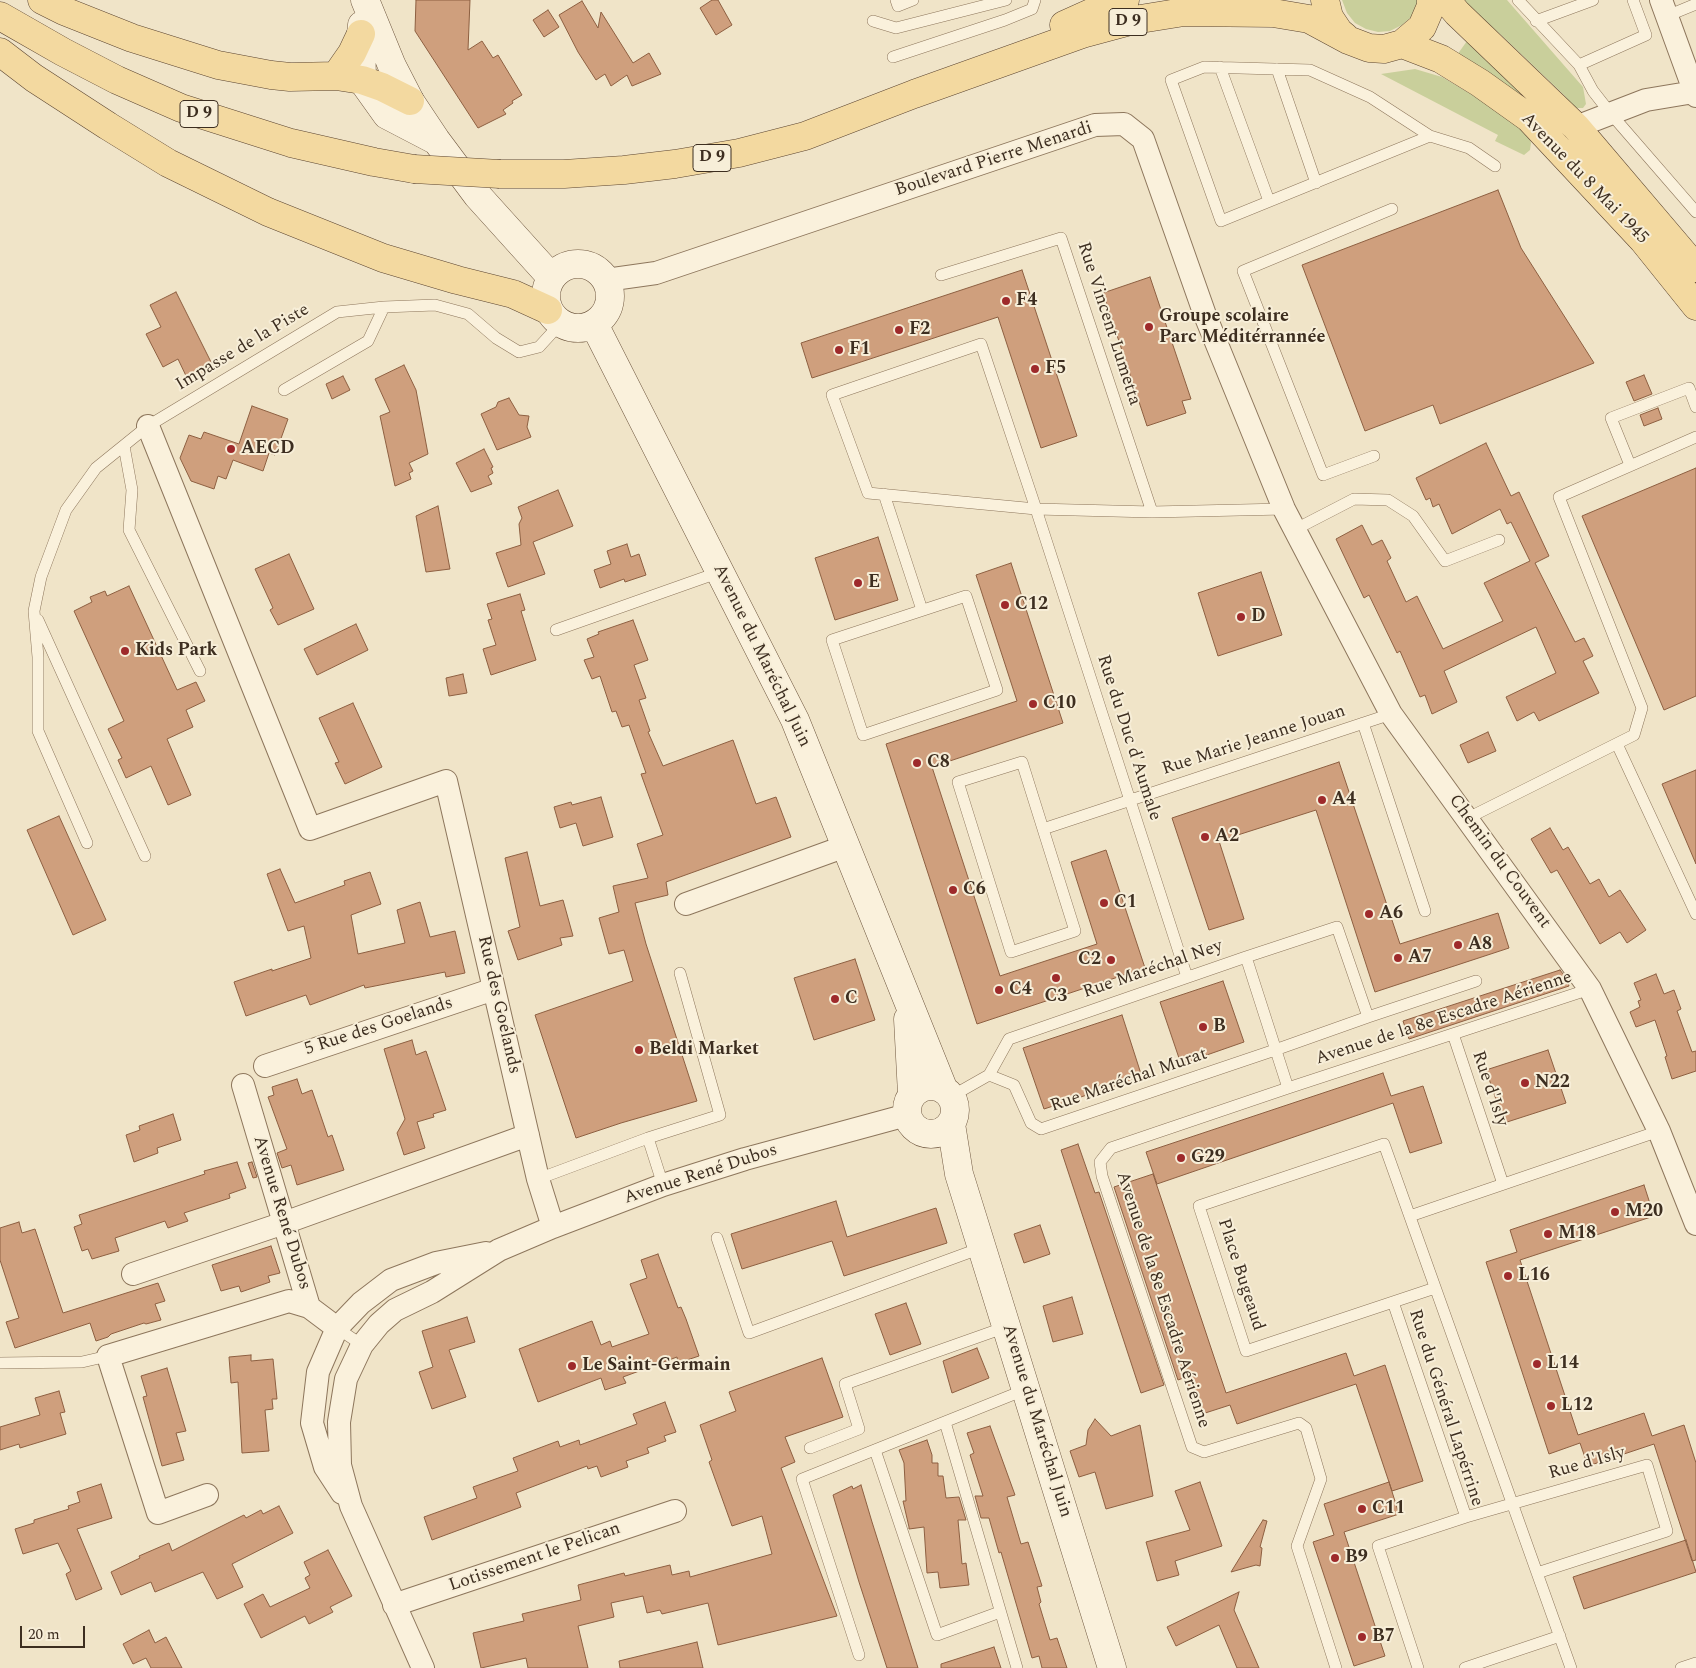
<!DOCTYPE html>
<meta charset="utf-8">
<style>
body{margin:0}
#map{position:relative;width:1696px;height:1668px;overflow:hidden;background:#f0e4c8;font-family:Spectral,serif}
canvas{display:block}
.scale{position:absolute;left:20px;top:1626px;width:65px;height:22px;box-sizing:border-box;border:2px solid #3d2e20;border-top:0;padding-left:6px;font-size:15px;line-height:18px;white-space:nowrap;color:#3d2e20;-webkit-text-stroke:4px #f7eed8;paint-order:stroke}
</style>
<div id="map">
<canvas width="1696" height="1668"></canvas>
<div class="scale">20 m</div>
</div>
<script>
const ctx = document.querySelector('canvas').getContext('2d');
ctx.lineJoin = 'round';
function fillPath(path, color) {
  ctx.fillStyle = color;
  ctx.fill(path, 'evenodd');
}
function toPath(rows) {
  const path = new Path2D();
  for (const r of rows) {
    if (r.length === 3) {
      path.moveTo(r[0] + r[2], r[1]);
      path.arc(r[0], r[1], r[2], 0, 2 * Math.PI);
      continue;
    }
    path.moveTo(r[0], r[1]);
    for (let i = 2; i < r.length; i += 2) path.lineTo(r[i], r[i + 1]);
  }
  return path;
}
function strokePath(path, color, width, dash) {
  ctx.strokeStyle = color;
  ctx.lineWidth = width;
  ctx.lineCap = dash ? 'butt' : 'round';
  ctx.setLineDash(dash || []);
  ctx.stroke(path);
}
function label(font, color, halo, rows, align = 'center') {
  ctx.font = font + ' Spectral,serif';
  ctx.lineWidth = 4;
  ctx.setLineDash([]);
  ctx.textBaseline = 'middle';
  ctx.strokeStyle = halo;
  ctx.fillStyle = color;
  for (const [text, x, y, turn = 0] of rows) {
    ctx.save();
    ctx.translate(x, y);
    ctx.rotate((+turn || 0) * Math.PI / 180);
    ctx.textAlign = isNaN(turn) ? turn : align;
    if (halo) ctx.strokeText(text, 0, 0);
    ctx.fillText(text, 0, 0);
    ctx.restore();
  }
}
fillPath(toPath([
 [1342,0,1418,0,1417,6,1411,17,1402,25,1390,31,1378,32,1366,29,1355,23,1347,13],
 [1464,0,1507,0,1583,87,1586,104,1583,108,1576,108,1573,106,1564,95,1500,34,1470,9],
 [1467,41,1519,80,1549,123,1457,55],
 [1415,69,1442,77,1491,106,1529,135,1531,143,1530,150,1524,155,1495,141,1498,135,1381,74]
]), '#c9cf9b');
const building = toPath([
 [416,0,470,0,468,50,482,41,493,58,498,55,522,95,512,101,513,103,503,110,506,114,478,128,415,31,416,0],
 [712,0,718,0,732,25,716,35,700,8,712,0],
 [582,1,598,28,601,12,633,63,649,53,661,74,632,86,627,75,611,86,605,74,596,80,578,52,559,15,582,1],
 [548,10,559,27,544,37,533,20,548,10],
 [1498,190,1521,248,1594,363,1440,424,1433,405,1365,431,1302,265,1498,190],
 [1022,270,1077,436,1041,448,998,317,812,378,801,343,1022,270],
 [1150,277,1191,399,1182,401,1186,413,1147,426,1103,293,1150,277],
 [176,292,214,368,188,380,178,359,163,367,146,334,161,327,150,305,176,292],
 [404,365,416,390,428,454,409,463,413,471,409,473,411,479,395,486,380,416,390,412,375,379,404,365],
 [1644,375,1652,394,1634,401,1626,382,1644,375],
 [343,376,350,390,332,399,326,384,343,376],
 [509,398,519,415,529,416,527,427,531,437,497,450,481,414,496,407,498,402,509,398],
 [252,406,288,419,275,455,269,453,263,471,233,460,226,479,218,476,214,489,191,481,180,458,189,435,201,439,204,432,239,444,252,406],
 [1658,408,1662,419,1644,426,1640,415,1658,408],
 [1486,443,1511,496,1519,492,1549,556,1535,563,1575,642,1584,638,1593,656,1583,661,1599,693,1539,721,1534,712,1517,721,1506,697,1556,673,1536,627,1444,671,1457,702,1432,714,1425,695,1420,697,1400,651,1397,653,1369,595,1364,598,1336,539,1362,525,1372,545,1382,540,1391,558,1387,561,1406,602,1417,596,1443,649,1503,621,1484,583,1530,561,1511,522,1507,524,1500,509,1452,534,1439,504,1433,507,1430,498,1426,500,1416,478,1486,443],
 [484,449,493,467,491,468,493,473,488,476,492,484,471,492,456,463,484,449],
 [1696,468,1696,696,1664,710,1582,516,1696,468],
 [558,490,573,526,533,542,545,574,508,587,496,553,521,545,519,524,522,518,518,507,558,490],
 [438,506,450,569,426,572,416,516,438,506],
 [878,537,898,600,835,620,815,558,878,537],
 [627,544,631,557,639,554,646,575,625,582,624,579,600,588,594,570,611,564,607,551,627,544],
 [289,554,314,609,278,625,270,610,273,608,255,569,289,554],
 [1011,563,1063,723,932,767,1000,976,1097,944,1071,862,1106,850,1145,968,977,1024,886,744,1017,701,976,575,1011,563],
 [1261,572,1282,635,1218,656,1198,593,1261,572],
 [129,586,177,690,196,682,205,701,186,710,193,727,167,739,191,795,168,805,151,766,126,778,118,760,122,758,108,729,124,721,74,611,92,602,90,597,105,591,107,596,129,586],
 [520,594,525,610,521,611,536,660,491,675,483,649,496,645,488,620,492,619,487,604,520,594],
 [633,620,648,660,634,665,646,698,639,700,650,731,648,732,663,766,733,740,756,804,776,797,791,837,666,882,668,895,635,903,646,944,697,1101,621,1123,576,1138,535,1015,633,981,624,950,609,954,599,918,619,912,613,886,648,878,637,844,663,835,641,774,646,773,629,725,622,727,616,711,612,712,600,676,592,679,584,660,594,657,587,639,599,634,598,632,633,620],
 [356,624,368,650,317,675,304,649,356,624],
 [463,674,467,693,449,696,446,678,463,674],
 [353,703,382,767,345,784,335,763,339,762,319,718,353,703],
 [1488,732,1496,751,1468,763,1460,745,1488,732],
 [1339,762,1400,944,1498,913,1509,948,1375,992,1316,810,1219,841,1244,919,1209,930,1172,818,1339,762],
 [1696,770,1696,864,1662,784,1696,770],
 [601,797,613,837,583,846,576,823,560,828,554,807,571,802,572,805,601,797],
 [59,816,106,920,73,935,27,830,59,816],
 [1550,828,1563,850,1568,847,1590,884,1599,879,1609,897,1620,890,1646,930,1627,943,1620,932,1600,944,1557,870,1551,873,1531,839,1550,828],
 [527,852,540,906,563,900,573,936,560,938,562,945,518,960,508,931,520,927,505,858,527,852],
 [280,869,295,903,345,885,344,881,370,872,381,904,351,915,358,954,405,943,397,910,420,902,430,937,455,931,465,973,446,977,445,972,365,988,364,985,310,1005,306,995,246,1016,234,982,272,969,272,971,311,958,304,926,288,931,267,874,280,869],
 [855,959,875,1020,814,1040,794,978,855,959],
 [1560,970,1567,979,1569,986,1409,1039,1403,1021,1560,970],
 [1656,974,1664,994,1674,990,1681,1009,1677,1011,1692,1052,1696,1051,1696,1071,1672,1079,1665,1057,1667,1056,1655,1020,1636,1027,1630,1012,1640,1007,1638,1001,1641,1000,1634,983,1656,974],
 [1223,981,1244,1042,1181,1064,1160,1002,1223,981],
 [1122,1015,1142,1077,1044,1109,1023,1048,1122,1015],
 [412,1040,416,1055,426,1051,446,1110,433,1114,434,1117,417,1122,425,1148,404,1155,397,1133,405,1119,384,1049,412,1040],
 [1548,1050,1566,1103,1504,1123,1486,1070,1548,1050],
 [1383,1073,1391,1096,1423,1086,1442,1143,1410,1153,1393,1103,1157,1184,1146,1152,1383,1073],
 [297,1079,302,1094,312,1090,328,1137,332,1135,344,1170,297,1185,291,1165,282,1168,277,1153,287,1149,268,1097,274,1095,272,1087,297,1079],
 [173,1114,181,1140,157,1148,158,1153,134,1162,126,1135,140,1130,139,1126,173,1114],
 [1078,1144,1095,1193,1099,1192,1164,1385,1141,1393,1061,1150,1078,1144],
 [237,1162,246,1188,229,1194,230,1198,184,1213,188,1221,168,1228,165,1221,115,1238,119,1251,92,1259,88,1249,82,1251,74,1227,82,1224,79,1215,205,1174,204,1171,237,1162],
 [252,1162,257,1177,253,1178,248,1163,252,1162],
 [1153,1174,1226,1393,1346,1353,1354,1376,1385,1365,1423,1481,1392,1491,1356,1384,1237,1424,1230,1405,1199,1415,1186,1377,1178,1380,1114,1187,1153,1174],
 [1644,1185,1654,1216,1520,1260,1578,1435,1644,1413,1652,1436,1684,1425,1696,1463,1696,1560,1692,1561,1654,1444,1588,1466,1580,1443,1549,1454,1486,1262,1517,1252,1510,1230,1644,1185],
 [836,1201,847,1237,936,1208,947,1243,844,1276,832,1241,742,1269,731,1234,836,1201],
 [19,1222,22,1233,35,1229,63,1313,158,1283,165,1301,155,1304,161,1320,146,1324,144,1323,111,1334,108,1337,96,1341,90,1323,15,1348,6,1322,19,1318,0,1260,0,1228,19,1222],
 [1040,1225,1050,1254,1024,1263,1014,1234,1040,1225],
 [271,1246,280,1273,268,1276,270,1282,241,1292,239,1286,221,1291,212,1265,271,1246],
 [658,1254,678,1308,681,1307,686,1319,699,1356,678,1363,677,1357,623,1377,626,1383,605,1390,601,1378,538,1402,519,1349,592,1321,601,1345,610,1341,612,1347,649,1334,630,1284,647,1278,641,1260,658,1254],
 [1072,1297,1083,1334,1053,1342,1043,1306,1072,1297],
 [906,1303,921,1344,890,1355,875,1314,906,1303],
 [467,1317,475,1342,449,1350,466,1397,432,1409,419,1372,433,1367,422,1331,467,1317],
 [977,1348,989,1378,952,1393,943,1361,977,1348],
 [251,1355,251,1361,273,1359,277,1399,272,1399,273,1409,265,1410,269,1451,242,1453,238,1382,231,1383,229,1357,251,1355],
 [822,1358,843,1417,785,1437,795,1462,781,1468,837,1616,718,1645,708,1603,662,1614,660,1610,647,1613,643,1596,611,1603,614,1617,578,1626,588,1668,528,1668,526,1658,481,1668,473,1633,524,1621,522,1614,581,1600,578,1585,624,1573,625,1576,670,1565,672,1575,689,1571,690,1577,772,1554,762,1516,732,1526,709,1462,712,1460,700,1425,736,1411,729,1392,822,1358],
 [167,1368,186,1431,176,1433,184,1460,162,1466,143,1397,147,1396,141,1376,167,1368],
 [59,1391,65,1412,60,1413,66,1434,20,1448,19,1444,0,1450,0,1427,40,1415,35,1398,59,1391],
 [665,1402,676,1432,664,1436,666,1441,647,1448,649,1453,626,1461,628,1467,601,1477,597,1466,588,1469,587,1466,516,1493,521,1507,432,1540,424,1517,477,1498,473,1487,518,1471,513,1458,558,1441,560,1447,579,1440,580,1445,637,1424,633,1414,665,1402],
 [1095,1419,1111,1436,1140,1425,1153,1496,1106,1509,1095,1472,1079,1477,1070,1451,1086,1445,1088,1430,1095,1419],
 [990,1426,1015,1495,1007,1497,1021,1544,1028,1542,1042,1586,1037,1587,1041,1602,1039,1604,1050,1640,1057,1638,1067,1668,1042,1668,1039,1656,1032,1658,1001,1552,999,1553,989,1518,981,1518,975,1496,983,1496,970,1455,974,1453,967,1433,990,1426],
 [927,1440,932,1455,932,1463,938,1463,938,1476,943,1476,946,1498,959,1497,966,1520,958,1520,962,1564,966,1563,969,1585,940,1588,938,1572,927,1573,924,1527,909,1529,909,1527,903,1501,906,1501,904,1463,899,1450,927,1440],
 [1200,1482,1222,1546,1175,1561,1179,1575,1157,1581,1146,1542,1190,1530,1175,1491,1200,1482],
 [1389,1482,1399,1514,1344,1532,1385,1656,1354,1666,1313,1542,1334,1535,1324,1504,1389,1482],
 [101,1484,112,1518,77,1529,102,1589,76,1600,66,1574,71,1571,58,1543,23,1554,15,1529,34,1523,34,1520,69,1509,68,1506,80,1502,77,1492,101,1484],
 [861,1485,872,1522,918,1668,887,1668,859,1582,833,1495,852,1486,853,1489,861,1485],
 [279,1506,293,1533,232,1564,243,1587,217,1599,203,1572,155,1592,151,1582,121,1595,111,1572,140,1558,139,1556,169,1543,172,1551,244,1515,246,1518,261,1510,263,1514,279,1506],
 [1263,1520,1267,1521,1260,1547,1262,1548,1260,1566,1256,1565,1231,1572,1263,1520],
 [1686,1540,1696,1572,1584,1609,1573,1577,1686,1540],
 [328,1550,352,1596,330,1607,333,1612,309,1624,305,1616,261,1638,244,1604,263,1594,270,1607,310,1588,305,1578,310,1575,304,1562,328,1550],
 [1239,1592,1234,1610,1259,1668,1237,1668,1219,1625,1176,1646,1167,1627,1239,1592],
 [149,1630,155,1643,166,1637,182,1668,151,1668,146,1658,133,1664,123,1644,149,1630],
 [697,1642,703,1668,620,1668,619,1661,697,1642],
 [994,1647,1001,1668,941,1668,941,1664,994,1647]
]);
fillPath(building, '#cf9f7d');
strokePath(building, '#8d5f41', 1);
const lane = toPath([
 [896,0,898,6,913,0],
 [1518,0,1579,65,1593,91,1611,114,1696,212],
 [1667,16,1696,4],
 [873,21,896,28,1006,0],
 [1536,21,1593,0],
 [893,57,1005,20,1032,9,1035,0],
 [1579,65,1646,35,1633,0],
 [1220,67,1269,201],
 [1277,69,1316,183],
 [1430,136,1370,97,1310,70,1204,67,1171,80,1221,221,1430,136,1469,148,1495,166],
 [941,275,1061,238,1152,512],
 [284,390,368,341,384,307],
 [124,446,132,490,129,530,200,671],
 [1374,456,1323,475,1243,271,1392,209],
 [1630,465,1611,418,1689,388,1696,407],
 [884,494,922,610],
 [1294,530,1354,499,1388,500,1413,516,1445,561,1499,540],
 [966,596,997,690,863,735,832,640,966,596],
 [38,620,145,856],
 [556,630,720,572],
 [1363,723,1425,911],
 [1617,744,1696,914],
 [1022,762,1075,931,1011,952,958,782,1022,762],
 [1468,818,1634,735,1642,708,1559,497,1696,437],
 [1043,829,1391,714],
 [87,843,38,731,38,657,34,611,41,577,66,510,96,468,148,426,337,312,384,307,435,305,468,314,496,338,519,352,539,347,560,324],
 [1246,957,1337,927,1368,1017,1476,981],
 [1187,977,1036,509,981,344,832,395,868,493,1036,509,1152,512,1284,509],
 [1453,1034,1503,1184],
 [989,1075,1009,1039,1246,957,1288,1088],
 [989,1075,1014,1085,1031,1123,1041,1129,1275,1050,1368,1017],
 [952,1096,989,1075],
 [538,1179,648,1138],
 [663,1185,648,1138,720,1115,680,973],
 [1410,1216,1659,1131],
 [717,1238,749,1333,981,1248],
 [1435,1288,1246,1351,1199,1206,1384,1144,1571,1668],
 [1393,1302,1466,1517],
 [337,1328,362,1345],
 [0,1363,82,1362,108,1356],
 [945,1422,1017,1668],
 [810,1448,859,1429,845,1384,1006,1327],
 [875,1450,937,1635,1000,1612],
 [859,1655,802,1479,1027,1389],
 [1336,1668,1297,1546,1321,1479,1306,1428,1299,1423,1204,1452,1192,1447,1102,1176,1100,1162,1111,1148,1288,1088,1590,989],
 [1418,1668,1378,1546,1466,1517,1647,1465,1667,1531,1537,1573],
 [1465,1668,1560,1636],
 [1681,1668,1696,1663]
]);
const street = toPath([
 [1661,0,1696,96],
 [1576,127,1646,100,1694,92],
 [606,280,656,273,1095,125,1124,124,1143,139,1205,315,1284,509,1391,714,1590,989,1659,1131,1696,1224],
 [148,426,310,829,446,781,538,1179,553,1227],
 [686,904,846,846],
 [265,1066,494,989],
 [243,1085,309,1307,337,1328],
 [133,1274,284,1223,528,1135],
 [342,1493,325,1467,312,1423,318,1372,337,1328,361,1303,391,1280,436,1263,486,1253],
 [207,1495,158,1513,108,1356,289,1301,309,1307],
 [394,1605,675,1511],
 [423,1668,351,1506,340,1465,339,1422,346,1379,362,1345,379,1324,395,1310,432,1292,499,1250,553,1227,663,1185,745,1159,907,1115]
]);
const secondary = toPath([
 [365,0,392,66,410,101,436,140,477,195,551,277],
 [362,25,361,34,362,80,387,115,435,140],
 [578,296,32],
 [594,324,795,720,943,1088],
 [908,1019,912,1094],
 [931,1110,24],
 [951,1124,959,1174,1112,1668]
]);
const primary = toPath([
 [42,0,64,11,132,38,218,65,271,75,290,77,336,76,362,80,382,87,410,101],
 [1325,0,1329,17,1339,32,1345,37],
 [1446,0,1457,13,1576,127,1696,268],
 [0,16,63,52,117,80,181,108,291,143,374,162,414,169],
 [1064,25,1104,7,1125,0],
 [1402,44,1441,59,1480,83,1529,118,1643,240,1696,306],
 [0,52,34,78,108,126,168,163,268,212,383,258,457,280,513,294,548,310],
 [336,76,352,53,361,34],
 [500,174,564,174,624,170,675,164,739,153,805,136,914,94,1082,34,1134,20,1184,12,1273,13,1309,19,1348,40,1369,48,1384,49,1402,44,1422,27,1431,6,1431,0]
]);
strokePath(lane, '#8d765c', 12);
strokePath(street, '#8d765c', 24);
strokePath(secondary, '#6f573f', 29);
strokePath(primary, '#5b4430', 29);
strokePath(lane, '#faf1dc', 11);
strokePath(street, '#faf1dc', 22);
strokePath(secondary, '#faf1dc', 28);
strokePath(primary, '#f3d9a0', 28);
const primaryBridge = toPath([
 [414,169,500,174]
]);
strokePath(primaryBridge, '#5b4430', 29, []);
strokePath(primaryBridge, '#f3d9a0', 28);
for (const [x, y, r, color] of [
 [1006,301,5,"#9e2a2b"],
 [1149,327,5,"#9e2a2b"],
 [899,330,5,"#9e2a2b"],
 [839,350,5,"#9e2a2b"],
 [1035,369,5,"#9e2a2b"],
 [231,449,5,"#9e2a2b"],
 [858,583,5,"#9e2a2b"],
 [1005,605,5,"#9e2a2b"],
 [1241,617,5,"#9e2a2b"],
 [125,651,5,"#9e2a2b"],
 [1033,704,5,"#9e2a2b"],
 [917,763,5,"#9e2a2b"],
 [1322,800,5,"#9e2a2b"],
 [1205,837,5,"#9e2a2b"],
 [953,890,5,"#9e2a2b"],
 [1104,903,5,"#9e2a2b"],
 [1369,914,5,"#9e2a2b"],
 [1458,945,5,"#9e2a2b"],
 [1398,958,5,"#9e2a2b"],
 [1111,960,5,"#9e2a2b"],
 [1056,978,5,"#9e2a2b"],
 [999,990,5,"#9e2a2b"],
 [835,999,5,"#9e2a2b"],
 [1203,1027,5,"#9e2a2b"],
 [639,1050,5,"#9e2a2b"],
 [1525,1083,5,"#9e2a2b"],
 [1181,1158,5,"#9e2a2b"],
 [1615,1212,5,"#9e2a2b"],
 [1548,1234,5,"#9e2a2b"],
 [1508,1276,5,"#9e2a2b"],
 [1537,1364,5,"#9e2a2b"],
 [572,1366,5,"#9e2a2b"],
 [1551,1406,5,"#9e2a2b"],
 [1362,1509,5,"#9e2a2b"],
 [1335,1558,5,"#9e2a2b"],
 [1362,1637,5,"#9e2a2b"]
]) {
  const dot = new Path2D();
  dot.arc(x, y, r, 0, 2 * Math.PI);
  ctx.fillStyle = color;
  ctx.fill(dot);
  strokePath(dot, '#f7eed8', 2);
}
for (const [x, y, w] of [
 [1128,22,38],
 [199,114,38],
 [712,158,38]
]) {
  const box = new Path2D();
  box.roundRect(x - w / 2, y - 13.5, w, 27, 4);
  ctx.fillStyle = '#f7eed8';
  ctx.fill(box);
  strokePath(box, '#3d2e20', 1);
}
label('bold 16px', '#3d2e20', null, [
 ["D 9",1128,22],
 ["D 9",199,114],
 ["D 9",712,158]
]);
label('18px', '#3d2e20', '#f7eed8', [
 ["Boulevard Pierre Menardi",994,160,-18],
 ["Avenue du 8 Mai 1945",1584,179,46],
 ["Rue Vincent Lumetta",1108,324,72],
 ["Impasse de la Piste",243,348,-31],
 ["Avenue du Maréchal Juin",761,656,64],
 ["Rue du Duc d'Aumale",1128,738,72],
 ["Rue Marie Jeanne Jouan",1254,741,-18],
 ["Chemin du Couvent",1499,862,54],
 ["Rue Maréchal Ney",1153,970,-19],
 ["Rue des Goélands",498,1005,77],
 ["Avenue de la 8e Escadre Aérienne",1444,1019,-18],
 ["5 Rue des Goelands",379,1027,-18],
 ["Rue Maréchal Murat",1129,1081,-19],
 ["Rue d'Isly",1489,1089,71],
 ["Avenue René Dubos",701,1175,-18],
 ["Avenue René Dubos",281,1213,73],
 ["Place Bugeaud",1240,1275,72],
 ["Avenue de la 8e Escadre Aérienne",1162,1300,72],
 ["Rue du Général Lapérrine",1445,1408,72],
 ["Avenue du Maréchal Juin",1036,1421,73],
 ["Rue d'Isly",1587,1464,-16],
 ["Lotissement le Pelican",535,1558,-19]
]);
label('bold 18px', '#3d2e20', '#f7eed8', [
 ["F4",1016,301],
 ["Groupe scolaire",1159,317],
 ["Parc Méditérrannée",1159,338],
 ["F2",909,330],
 ["F1",849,350],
 ["F5",1045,369],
 ["AECD",241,449],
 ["E",868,583],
 ["C12",1015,605],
 ["D",1251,617],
 ["Kids Park",135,651],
 ["C10",1043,704],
 ["C8",927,763],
 ["A4",1332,800],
 ["A2",1215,837],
 ["C6",963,890],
 ["C1",1114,903],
 ["A6",1379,914],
 ["A8",1468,945],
 ["A7",1408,958],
 ["C2",1101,960,"right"],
 ["C4",1009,990],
 ["C3",1056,997,"center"],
 ["C",845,999],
 ["B",1213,1027],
 ["Beldi Market",649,1050],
 ["N22",1535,1083],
 ["G29",1191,1158],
 ["M20",1625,1212],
 ["M18",1558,1234],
 ["L16",1518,1276],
 ["L14",1547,1364],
 ["Le Saint-Germain",582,1366],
 ["L12",1561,1406],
 ["C11",1372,1509],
 ["B9",1345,1558],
 ["B7",1372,1637]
], 'left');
</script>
